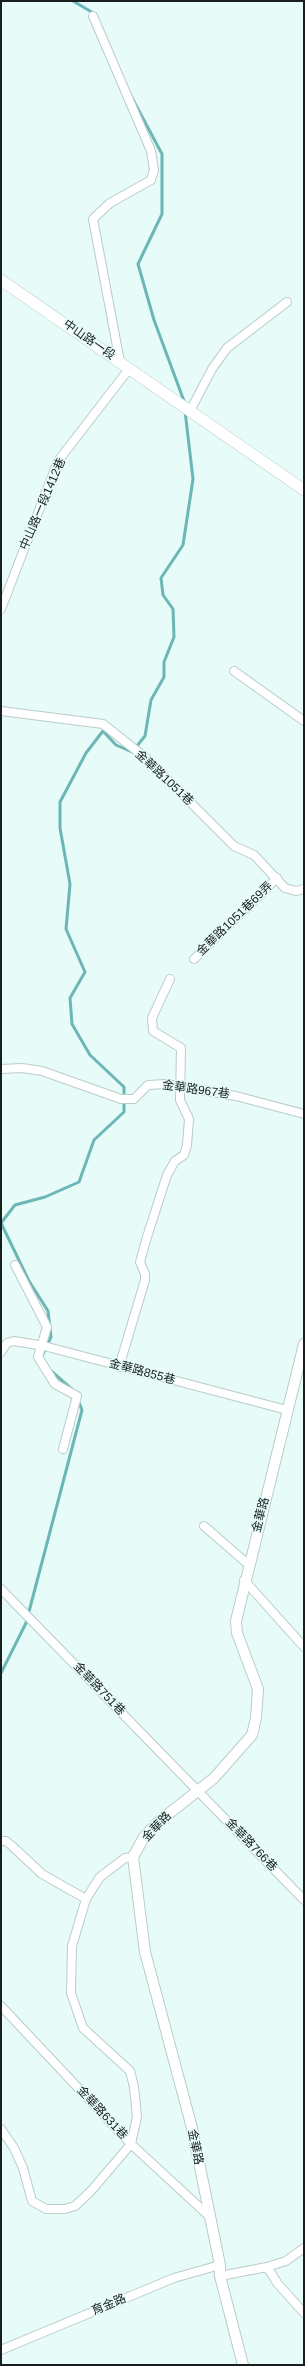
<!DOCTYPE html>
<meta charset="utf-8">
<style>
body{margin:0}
#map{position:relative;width:305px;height:2366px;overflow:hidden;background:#e7fbf9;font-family:Arial,sans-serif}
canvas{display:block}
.frame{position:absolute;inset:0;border:2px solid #18201f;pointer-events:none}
</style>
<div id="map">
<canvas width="305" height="2366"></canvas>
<div class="frame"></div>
</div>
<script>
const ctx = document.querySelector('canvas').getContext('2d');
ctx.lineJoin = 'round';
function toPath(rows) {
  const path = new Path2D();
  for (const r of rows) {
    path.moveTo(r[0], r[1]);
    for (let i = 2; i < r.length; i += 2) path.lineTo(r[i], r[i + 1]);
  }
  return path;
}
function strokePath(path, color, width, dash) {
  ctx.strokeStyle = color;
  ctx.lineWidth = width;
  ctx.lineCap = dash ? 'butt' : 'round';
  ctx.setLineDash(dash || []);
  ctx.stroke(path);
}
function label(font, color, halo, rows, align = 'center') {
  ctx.font = font + ' Arial,"Noto Sans TC",sans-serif';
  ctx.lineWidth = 3;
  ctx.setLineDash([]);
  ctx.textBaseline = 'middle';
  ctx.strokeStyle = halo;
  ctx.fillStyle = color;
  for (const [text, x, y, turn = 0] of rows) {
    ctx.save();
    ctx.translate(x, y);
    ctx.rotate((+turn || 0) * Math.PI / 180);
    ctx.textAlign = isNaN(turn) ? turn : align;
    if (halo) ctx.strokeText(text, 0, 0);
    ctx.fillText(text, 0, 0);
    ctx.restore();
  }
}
strokePath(toPath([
 [73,1,95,14],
 [131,96,162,154,162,214,138,264,154,320,184,401],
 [43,1354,51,1337,48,1311,29,1281,1,1223,15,1205,45,1197,79,1182,94,1140,124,1112,124,1087,90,1055,72,1024,70,998,85,972,66,929,70,884,60,828,60,802,86,753,103,731,116,745,132,752,145,736,151,700,164,677,164,662,174,637,173,609,163,595,161,578,183,545,193,479,185,411],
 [50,1370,74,1391],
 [1,1673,26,1623,82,1410,78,1400]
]), '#6cb7b5', 3);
const minor = toPath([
 [93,16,151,151,154,170,151,180,110,203,93,219,120,362],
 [190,411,212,369,227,348,287,302],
 [1,609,58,461,129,369],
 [234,671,304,721],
 [1,711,103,724,147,759,234,846,254,855,285,888,296,891,304,889],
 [194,959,277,878],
 [1,1069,22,1068,42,1071,121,1099,134,1099,148,1085,166,1084,236,1096,304,1114],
 [15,1265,47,1327,38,1357,55,1384,77,1396,63,1449],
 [1,1352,7,1343,14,1341,44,1346,287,1410],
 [119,1367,145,1280,145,1274,140,1262,147,1237,167,1175,175,1161,184,1155,187,1145,189,1119,180,1100,181,1048,153,1031,152,1018,170,979],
 [204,1526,249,1565],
 [244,1580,304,1647],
 [1,1589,304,1900],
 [1,1841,6,1841,12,1846,42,1874,86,1899],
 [1,2006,131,2144,209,2216],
 [1,2129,14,2148,23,2168,32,2201,46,2209,65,2209,75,2206,91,2191,131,2144,137,2117,134,2087,130,2071,83,2028,71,1993,72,1946,86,1899,100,1877,125,1858,133,1857],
 [267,2267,278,2284,304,2313],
 [220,2276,267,2267,286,2261,304,2248],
 [1,2350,174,2278,220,2265]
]);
const tertiary = toPath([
 [243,2365,220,2276,220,2265,192,2128,145,1952,133,1857,144,1837,157,1823,214,1778,252,1735,256,1718,258,1689,237,1633,236,1621,304,1344]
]);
const secondary = toPath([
 [1,280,304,490]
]);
strokePath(minor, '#b9cccb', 10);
strokePath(tertiary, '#b9cccb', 12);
strokePath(secondary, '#b9cccb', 12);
strokePath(minor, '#fff', 8);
strokePath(tertiary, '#fff', 10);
strokePath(secondary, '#fff', 11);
label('12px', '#18201f', '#e7fbf9', [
 ["中山路一段",89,340,35],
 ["中山路一段1412巷",43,504,-67],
 ["金華路1051巷",164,778,43],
 ["金華路1051巷69弄",235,919,-44],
 ["金華路967巷",196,1090,8],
 ["金華路855巷",142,1372,15],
 ["金華路",261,1515,-76],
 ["金華路751巷",99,1689,46],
 ["金華路",157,1827,-46],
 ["金華路766巷",251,1845,46],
 ["金華路631巷",102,2113,47],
 ["金華路",195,2147,79],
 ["育金路",109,2305,-23]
]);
</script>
